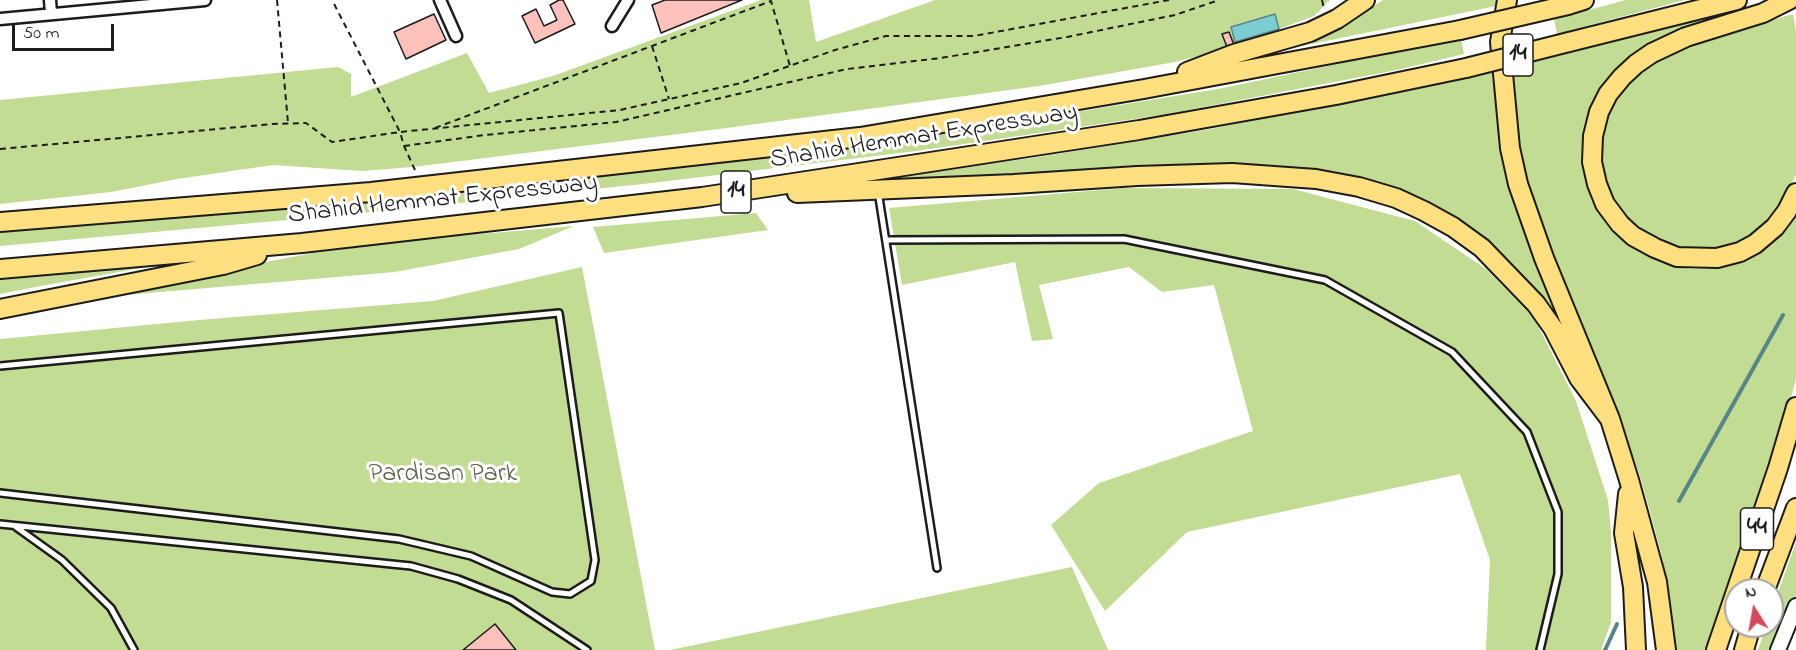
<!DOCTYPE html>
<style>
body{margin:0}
#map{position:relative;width:1796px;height:650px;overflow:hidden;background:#fff;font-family:"Indie Flower",sans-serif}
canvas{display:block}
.north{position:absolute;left:1724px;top:578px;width:60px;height:60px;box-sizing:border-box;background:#fff;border:2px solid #a4a4a4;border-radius:50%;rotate:349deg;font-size:16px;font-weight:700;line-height:24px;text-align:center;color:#1c1c1c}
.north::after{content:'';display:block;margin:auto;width:21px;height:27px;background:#d1495b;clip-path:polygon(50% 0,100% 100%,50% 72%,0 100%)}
.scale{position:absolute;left:12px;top:24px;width:102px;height:27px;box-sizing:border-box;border:3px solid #1c1c1c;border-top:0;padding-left:8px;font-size:18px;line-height:21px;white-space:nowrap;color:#1c1c1c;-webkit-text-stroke:4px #fff;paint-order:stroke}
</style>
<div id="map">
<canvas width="1796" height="650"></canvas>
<div class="north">N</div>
<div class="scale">50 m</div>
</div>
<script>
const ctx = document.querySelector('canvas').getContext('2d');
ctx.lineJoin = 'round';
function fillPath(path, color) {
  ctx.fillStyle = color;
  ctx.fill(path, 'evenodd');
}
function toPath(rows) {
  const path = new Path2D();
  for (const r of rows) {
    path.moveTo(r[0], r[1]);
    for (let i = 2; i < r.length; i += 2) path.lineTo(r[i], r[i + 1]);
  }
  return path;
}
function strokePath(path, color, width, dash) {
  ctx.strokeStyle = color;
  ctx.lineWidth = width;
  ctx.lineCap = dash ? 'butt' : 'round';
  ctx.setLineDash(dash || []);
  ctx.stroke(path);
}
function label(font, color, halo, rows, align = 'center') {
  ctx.font = font + ' "Indie Flower",sans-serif';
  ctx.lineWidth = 6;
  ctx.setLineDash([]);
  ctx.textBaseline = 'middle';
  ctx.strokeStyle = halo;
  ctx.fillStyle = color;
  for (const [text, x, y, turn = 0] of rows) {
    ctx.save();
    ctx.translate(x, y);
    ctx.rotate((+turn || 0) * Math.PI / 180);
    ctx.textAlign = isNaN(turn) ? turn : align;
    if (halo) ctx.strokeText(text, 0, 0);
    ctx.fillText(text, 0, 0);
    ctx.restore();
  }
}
fillPath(toPath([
 [761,0,809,0,816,42,935,0,1330,0,1314,16,1223,50,1175,62,1039,86,727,128,413,167,362,171,273,165,177,179,111,192,0,204,0,100,338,67,351,74,351,97,467,53,489,93,553,76],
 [1383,0,1497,0,1496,6,1234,60,1329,32,1348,23],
 [1626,0,1685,0,1557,34,1554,19],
 [1780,0,1645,48,1631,55,1606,80,1594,100,1586,125,1583,147,1583,165,1585,179,1592,201,1617,235,1651,257,1691,269,1713,268,1733,265,1765,248,1778,236,1796,213,1796,379,1774,462,1708,650,1674,650,1662,556,1640,476,1618,416,1539,221,1525,175,1518,143,1510,68],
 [1793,14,1796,30,1796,175,1777,211,1764,227,1749,238,1735,245,1715,250,1691,250,1669,246,1646,236,1628,221,1617,208,1608,191,1602,172,1600,152,1602,132,1609,113,1621,92,1634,76,1649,63,1682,47],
 [1461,38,1464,54,1397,70,1162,115,916,151,643,184,364,213,0,246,0,232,232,212,791,153,996,125,1218,89],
 [1492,72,1497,115,1509,182,1524,232,1583,376,1504,261,1339,175,851,182,1032,158,1211,129],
 [1124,188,1293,189,1415,221,1486,269,1534,318,1576,401,1608,500,1611,532,1611,622,1601,650,1486,650,1490,560,1460,474,1187,532,1105,611,1051,525,1099,483,1253,431,1214,285,1162,292,1129,267,1039,285,1053,339,1032,341,1015,262,902,285,889,208],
 [756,213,768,230,604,253,593,227],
 [574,226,519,249,395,272,67,300,313,253,410,240],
 [152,266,41,286,0,294,0,278],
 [582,267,655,650,0,650,0,339,199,320,433,301],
 [1796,542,1796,595,1774,650,1758,650,1766,626,1772,626,1772,609],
 [1072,567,1108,650,670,650,1004,581]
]), '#c3dc93');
const water = toPath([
 [1275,14,1279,29,1235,42,1231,27,1275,14]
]);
fillPath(water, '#7bcdd1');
strokePath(water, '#558689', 1.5);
strokePath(toPath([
 [1679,501,1783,315],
 [1605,650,1617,624]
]), '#558689', 4);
const building = toPath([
 [559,0,563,0,575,24,535,43,522,16,536,9,544,26,557,20,550,5,559,0],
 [665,0,742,0,661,33,652,5,665,0],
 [434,14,446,40,406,59,394,32,434,14],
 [1229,32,1234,45,1227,47,1222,34,1229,32],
 [495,624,516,650,463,650,495,624]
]);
fillPath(building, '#fdc1bb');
strokePath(building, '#1c1c1c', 1.5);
const service = toPath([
 [878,191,937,568],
 [886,240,1124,239,1325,280,1452,352,1527,432,1558,512,1558,574,1540,650],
 [0,366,559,313,595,560,591,581,570,594,552,592,471,556,399,539,0,493],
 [0,524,411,566,458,579,511,600,587,650],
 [16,527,62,560,111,608,134,650]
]);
const minor = toPath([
 [50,0,51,13],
 [440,0,456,36],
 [0,19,205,0],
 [612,26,628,0]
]);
const tertiary = toPath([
 [1778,650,1796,606]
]);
const trunk = toPath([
 [1507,0,1500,42,1510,148,1518,184,1544,258,1610,419,1629,480,1657,582,1666,650],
 [1789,0,1763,13,1686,37,1652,53,1636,64,1622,77,1608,94,1599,112,1593,136,1592,162,1597,184,1605,204,1620,224,1633,236,1655,248,1677,257,1717,258,1740,252,1755,244,1775,227,1787,211,1796,193],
 [1568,5,1584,0],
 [1569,42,1737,0],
 [1187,72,1234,54,1310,32,1337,19,1365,0],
 [797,193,1014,184,1137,176,1232,173,1316,179,1359,187,1396,198,1424,211,1453,227,1482,248,1536,304,1553,328,1579,378,1610,419],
 [0,222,371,192,860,137,1144,89,1460,30],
 [0,269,302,243,702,197,1139,130,1336,95,1466,68],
 [0,309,223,265,257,255],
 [1628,494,1624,533,1633,587,1636,650],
 [1765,590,1796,508],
 [1716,650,1778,468,1796,407],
 [1744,650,1751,626]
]);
strokePath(service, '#1c1c1c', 10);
strokePath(minor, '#1c1c1c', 15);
strokePath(tertiary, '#1c1c1c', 18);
strokePath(trunk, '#1c1c1c', 22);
strokePath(toPath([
 [277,0,288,123],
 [1322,0,1324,9],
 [652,46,669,99],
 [435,128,771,1,790,66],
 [404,146,485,135,616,122,847,69,941,58,1067,37,1175,15,1219,0],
 [0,149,272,124,306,123,332,142,400,132,332,0],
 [415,170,404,146,400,132,620,110,741,83,835,50,886,36,974,36,1169,0]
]), '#1c1c1c', 2, [6, 4.5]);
strokePath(service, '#fff', 5);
strokePath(minor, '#fff', 10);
strokePath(tertiary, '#fff', 14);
strokePath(trunk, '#fddf80', 18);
const trunkBridge = toPath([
 [1460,30,1568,5],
 [1466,68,1569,42]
]);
strokePath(trunkBridge, '#1c1c1c', 22, []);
strokePath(trunkBridge, '#fddf80', 18);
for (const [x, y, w] of [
 [1518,55,30],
 [736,192,30],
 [1757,529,33]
]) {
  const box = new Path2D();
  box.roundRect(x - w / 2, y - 21, w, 42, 4.5);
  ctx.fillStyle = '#fff';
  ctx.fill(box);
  strokePath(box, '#1c1c1c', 1.5);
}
label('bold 24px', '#1c1c1c', null, [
 ["14",1518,55],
 ["14",736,192],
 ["44",1757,529]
]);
label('26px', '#1c1c1c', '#fff', [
 ["Shahid Hemmat Expressway",924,138,-9],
 ["Shahid Hemmat Expressway",443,201,-6]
]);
label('26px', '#565f46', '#fff', [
 ["Pardisan Park",443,476]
]);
</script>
